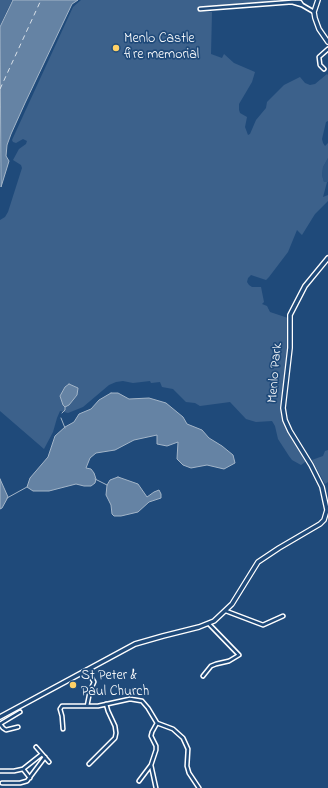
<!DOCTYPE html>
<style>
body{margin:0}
canvas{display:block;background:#1f4a7a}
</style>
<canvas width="328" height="788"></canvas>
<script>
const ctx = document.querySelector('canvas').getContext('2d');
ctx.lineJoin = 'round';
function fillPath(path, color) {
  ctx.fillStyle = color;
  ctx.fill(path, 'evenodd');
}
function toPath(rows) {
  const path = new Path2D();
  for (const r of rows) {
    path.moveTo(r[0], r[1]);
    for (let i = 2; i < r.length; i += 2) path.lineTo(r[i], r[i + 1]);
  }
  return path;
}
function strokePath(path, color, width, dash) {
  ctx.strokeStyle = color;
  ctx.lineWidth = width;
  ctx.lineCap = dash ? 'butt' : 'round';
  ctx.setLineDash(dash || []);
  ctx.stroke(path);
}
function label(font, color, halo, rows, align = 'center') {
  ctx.font = font + ' "Indie Flower",sans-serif';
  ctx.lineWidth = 3.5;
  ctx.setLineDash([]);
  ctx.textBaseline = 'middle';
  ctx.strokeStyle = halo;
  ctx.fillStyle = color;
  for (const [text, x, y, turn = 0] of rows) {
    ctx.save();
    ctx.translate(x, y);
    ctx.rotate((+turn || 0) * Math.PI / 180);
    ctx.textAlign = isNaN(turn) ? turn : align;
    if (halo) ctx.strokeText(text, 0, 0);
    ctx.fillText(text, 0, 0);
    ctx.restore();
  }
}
fillPath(toPath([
 [328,158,328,182,324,182,322,175,323,167]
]), '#2e5683');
fillPath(toPath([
 [0,0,12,0,0,26],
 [81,0,275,0,276,3,198,7,199,11,212,12,211,54,222,58,224,54,234,63,255,72,252,82,239,104,239,110,240,113,247,117,245,127,248,135,250,134,256,120,266,108,267,102,284,85,300,77,305,83,310,85,315,84,327,74,328,75,328,121,326,122,322,139,323,143,325,146,328,143,328,158,323,167,322,175,324,182,327,182,323,197,328,195,328,201,315,214,302,235,297,230,288,252,269,277,266,280,251,275,248,278,247,282,249,285,252,287,261,287,264,302,262,304,267,306,270,312,288,318,290,348,284,393,285,420,308,460,301,465,292,460,289,456,278,439,275,426,272,421,256,422,246,419,230,402,200,406,195,403,186,402,173,389,162,387,160,382,151,383,150,381,133,383,123,381,116,382,109,385,83,407,68,413,60,411,57,418,53,432,44,449,0,411,0,220,5,217,8,212,22,168,21,165,13,160,19,149,26,144,27,141,23,139,16,143,13,142,12,140,73,7],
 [328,450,328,482,325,484,312,460,323,456,325,451]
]), '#3c618b');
const water = toPath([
 [13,0,78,0,72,4,25,103,11,134,7,145,6,156,9,161,1,187,0,27,13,0],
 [69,384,78,388,77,395,69,405,65,407,63,405,60,396,65,387,69,384],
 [111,393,118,393,129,399,149,398,166,403,183,417,187,424,202,430,209,438,222,446,233,455,235,463,224,469,207,465,191,468,183,465,177,459,178,442,167,446,157,444,157,435,134,440,115,450,96,453,90,458,86,468,91,469,94,473,96,479,95,483,91,486,84,486,76,484,49,491,33,491,27,487,30,478,48,457,55,436,65,427,74,422,79,414,91,409,99,400,111,393],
 [118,477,138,484,147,497,154,492,159,490,161,494,161,498,149,502,138,512,121,516,114,516,112,514,111,505,106,495,107,485,110,480,118,477],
 [0,479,8,497,2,508,0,509,0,479]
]);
fillPath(water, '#6583a4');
strokePath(water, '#a3b5c8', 1);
strokePath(toPath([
 [62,413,65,410,65,407],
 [61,418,65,428],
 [95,479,107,485],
 [7,498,27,487]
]), '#a3b5c8', 1);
strokePath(toPath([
 [0,89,41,0]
]), '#d8e0e8', 1, [5, 4]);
const minor = toPath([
 [292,2,300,2,302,5],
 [200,9,292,2,302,5,314,12],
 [324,69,320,65,319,57,328,49],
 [226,611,263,625,283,616],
 [87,670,94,682,90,691,87,706],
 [203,676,211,666,216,664,229,661,239,655,209,624],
 [0,724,20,712],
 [0,724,3,728,6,730,18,727],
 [63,729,62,716,60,709,62,706,98,706,130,699,142,701,148,708,157,723,173,729,183,738,188,749,187,766,189,773,199,788],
 [36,747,49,762],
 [89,764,115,738,116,733,115,726,108,711,106,704],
 [23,769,30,778],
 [0,771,14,771,23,769,42,754],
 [139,781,151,765],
 [2,783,20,783,27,781,45,757],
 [156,788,151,765,156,750,156,746,151,736,152,732,157,723]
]);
const tertiary = toPath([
 [318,0,314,12,315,18,319,29,328,42],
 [0,717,135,644,163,636,199,627,214,621,232,604,258,562,279,548,320,524,324,520,327,510,322,487,311,465,290,431,285,420,283,408,290,348,290,315,305,286,328,258]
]);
strokePath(minor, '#fff', 5.5);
strokePath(tertiary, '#fff', 6);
strokePath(minor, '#1f4a7a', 2.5);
strokePath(tertiary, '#1f4a7a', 3.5);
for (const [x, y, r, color] of [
 [116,48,4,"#ffd166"],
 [73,685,4,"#ffd166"]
]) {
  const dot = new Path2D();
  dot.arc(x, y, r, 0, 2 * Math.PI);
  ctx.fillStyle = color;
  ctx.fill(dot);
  strokePath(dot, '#1f4a7a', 1.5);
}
label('14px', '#fff', '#1f4a7a', [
 ["Menlo Castle",124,40],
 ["fire memorial",124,56],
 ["St Peter &",81,677],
 ["Paul Church",81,693]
], 'left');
label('14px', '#fff', '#1f4a7a', [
 ["Menlo Park",276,373,-85]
]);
</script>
